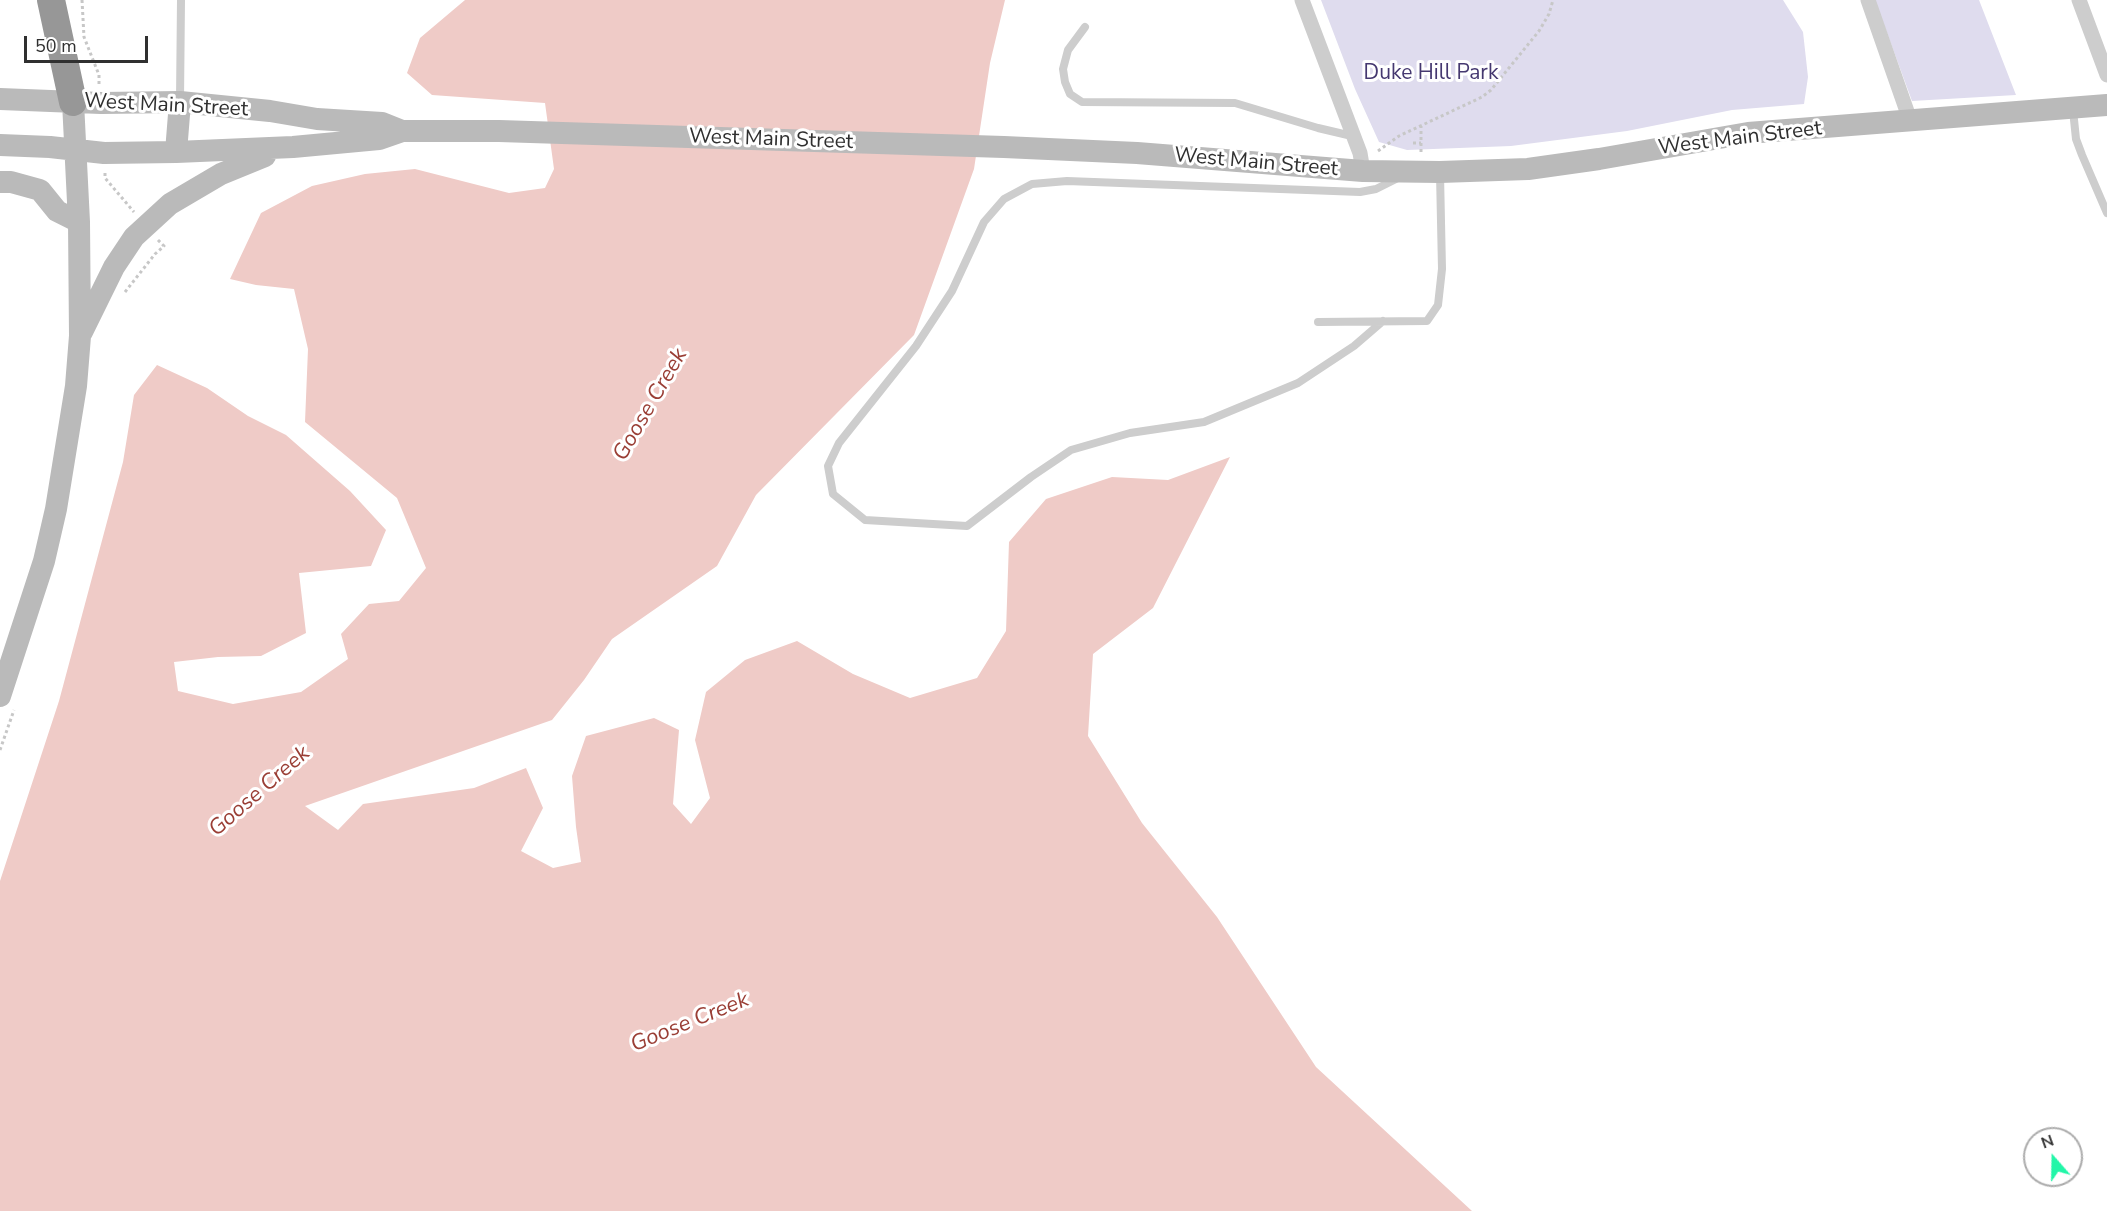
<!DOCTYPE html>
<style>
body{margin:0}
#map{position:relative;width:2107px;height:1211px;overflow:hidden;background:#fff;font-family:"Nunito Sans",sans-serif}
canvas{display:block}
.north{position:absolute;left:2023px;top:1127px;width:60px;height:60px;box-sizing:border-box;background:#fff;border:2px solid #acacac;border-radius:50%;rotate:340deg;font-size:16px;font-weight:700;line-height:24px;text-align:center;color:#303030}
.north::after{content:'';display:block;margin:auto;width:21px;height:27px;background:#22f6a8;clip-path:polygon(50% 0,100% 100%,50% 72%,0 100%)}
.scale{position:absolute;left:24px;top:36px;width:124px;height:27px;box-sizing:border-box;border:3px solid #303030;border-top:0;padding-left:8px;font-size:18px;line-height:21px;white-space:nowrap;color:#303030;-webkit-text-stroke:4px #fff;paint-order:stroke}
</style>
<div id="map">
<canvas width="2107" height="1211"></canvas>
<div class="north">N</div>
<div class="scale">50 m</div>
</div>
<script>
const ctx = document.querySelector('canvas').getContext('2d');
ctx.lineJoin = 'round';
function fillPath(path, color) {
  ctx.fillStyle = color;
  ctx.fill(path, 'evenodd');
}
function toPath(rows) {
  const path = new Path2D();
  for (const r of rows) {
    path.moveTo(r[0], r[1]);
    for (let i = 2; i < r.length; i += 2) path.lineTo(r[i], r[i + 1]);
  }
  return path;
}
function strokePath(path, color, width, dash) {
  ctx.strokeStyle = color;
  ctx.lineWidth = width;
  ctx.lineCap = dash ? 'butt' : 'round';
  ctx.setLineDash(dash || []);
  ctx.stroke(path);
}
function label(font, color, halo, rows, align = 'center') {
  ctx.font = font + ' "Nunito Sans",sans-serif';
  ctx.lineWidth = 6;
  ctx.setLineDash([]);
  ctx.textBaseline = 'middle';
  ctx.strokeStyle = halo;
  ctx.fillStyle = color;
  for (const [text, x, y, turn = 0] of rows) {
    ctx.save();
    ctx.translate(x, y);
    ctx.rotate((+turn || 0) * Math.PI / 180);
    ctx.textAlign = isNaN(turn) ? turn : align;
    if (halo) ctx.strokeText(text, 0, 0);
    ctx.fillText(text, 0, 0);
    ctx.restore();
  }
}
fillPath(toPath([
 [1321,0,1783,0,1803,32,1808,77,1804,104,1732,110,1627,131,1511,146,1407,150,1379,142,1355,89],
 [1875,0,1979,0,2016,95,1912,101]
]), '#dfdcee');
fillPath(toPath([
 [465,0,1005,0,990,63,974,169,914,335,756,495,717,566,612,639,584,680,552,720,305,806,338,830,363,804,474,788,526,768,543,808,521,851,553,868,581,862,576,827,572,776,586,736,654,718,679,730,673,804,691,824,710,798,695,740,706,692,745,660,797,641,853,674,910,698,977,678,1006,631,1009,542,1046,499,1112,477,1168,480,1230,457,1153,608,1093,654,1088,736,1142,823,1217,917,1316,1067,1472,1211,0,1211,0,881,59,701,123,462,134,395,157,365,207,388,248,416,286,435,350,491,386,530,371,566,299,573,306,633,261,656,218,657,174,662,178,691,233,704,301,692,348,659,341,634,369,604,399,601,426,568,397,498,305,422,308,349,294,289,256,285,230,279,261,213,312,186,365,174,415,169,509,193,545,188,554,169,545,103,432,95,407,73,420,38]
]), '#efcbc7');
strokePath(toPath([
 [82,0,84,37,99,75,99,85],
 [1413,143,1421,143],
 [1378,151,1399,136,1482,97,1491,90,1539,31,1549,14,1553,0],
 [1421,152,1421,126],
 [105,173,105,178,134,212],
 [125,292,155,254,164,246,158,240],
 [0,750,14,710]
]), '#c7c7c7', 3, [3, 3]);
strokePath(toPath([
 [1085,27,1068,50,1063,69,1065,82,1070,94,1082,102,1235,103,1318,128,1352,136],
 [180,100,181,0],
 [2073,110,2076,139,2082,155,2107,213],
 [1383,321,1354,346,1298,383,1204,422,1130,433,1071,450,1031,477,967,526,865,520,833,494,828,466,839,443,916,346,952,291,984,222,1004,199,1032,184,1067,181,1360,192,1376,189,1398,178],
 [1318,322,1427,321,1438,305,1442,269,1440,174]
]), '#cdcdcd', 8);
strokePath(toPath([
 [1302,0,1360,153,1363,171],
 [1868,0,1910,120],
 [2079,0,2107,75]
]), '#cdcdcd', 15);
strokePath(toPath([
 [0,99,101,103,180,102,270,111,317,119,382,123,402,131],
 [0,145,50,147,104,153,176,152,293,147,379,139,402,131,499,131,1004,147,1137,153,1363,171,1440,172,1528,169,1599,159,1748,133,2107,105],
 [176,152,180,102],
 [0,182,11,182,40,190,57,211,79,222],
 [82,332,114,267,134,237,170,204,221,174,265,156],
 [0,696,44,561,56,509,76,386,80,336,79,222,73,102]
]), '#bababa', 22);
strokePath(toPath([
 [51,0,73,102]
]), '#979797', 28);
label('21px', '#453870', '#fff', [
 ["Duke Hill Park",1431,74]
]);
label('21px', '#303030', '#fff', [
 ["West Main Street",166,106,3],
 ["West Main Street",1740,139,-7],
 ["West Main Street",771,140,2],
 ["West Main Street",1256,163,5]
]);
label('italic 22px', '#9a3e35', '#fff', [
 ["Goose Creek",651,405,-60],
 ["Goose Creek",260,792,-41],
 ["Goose Creek",690,1023,-22]
]);
</script>
